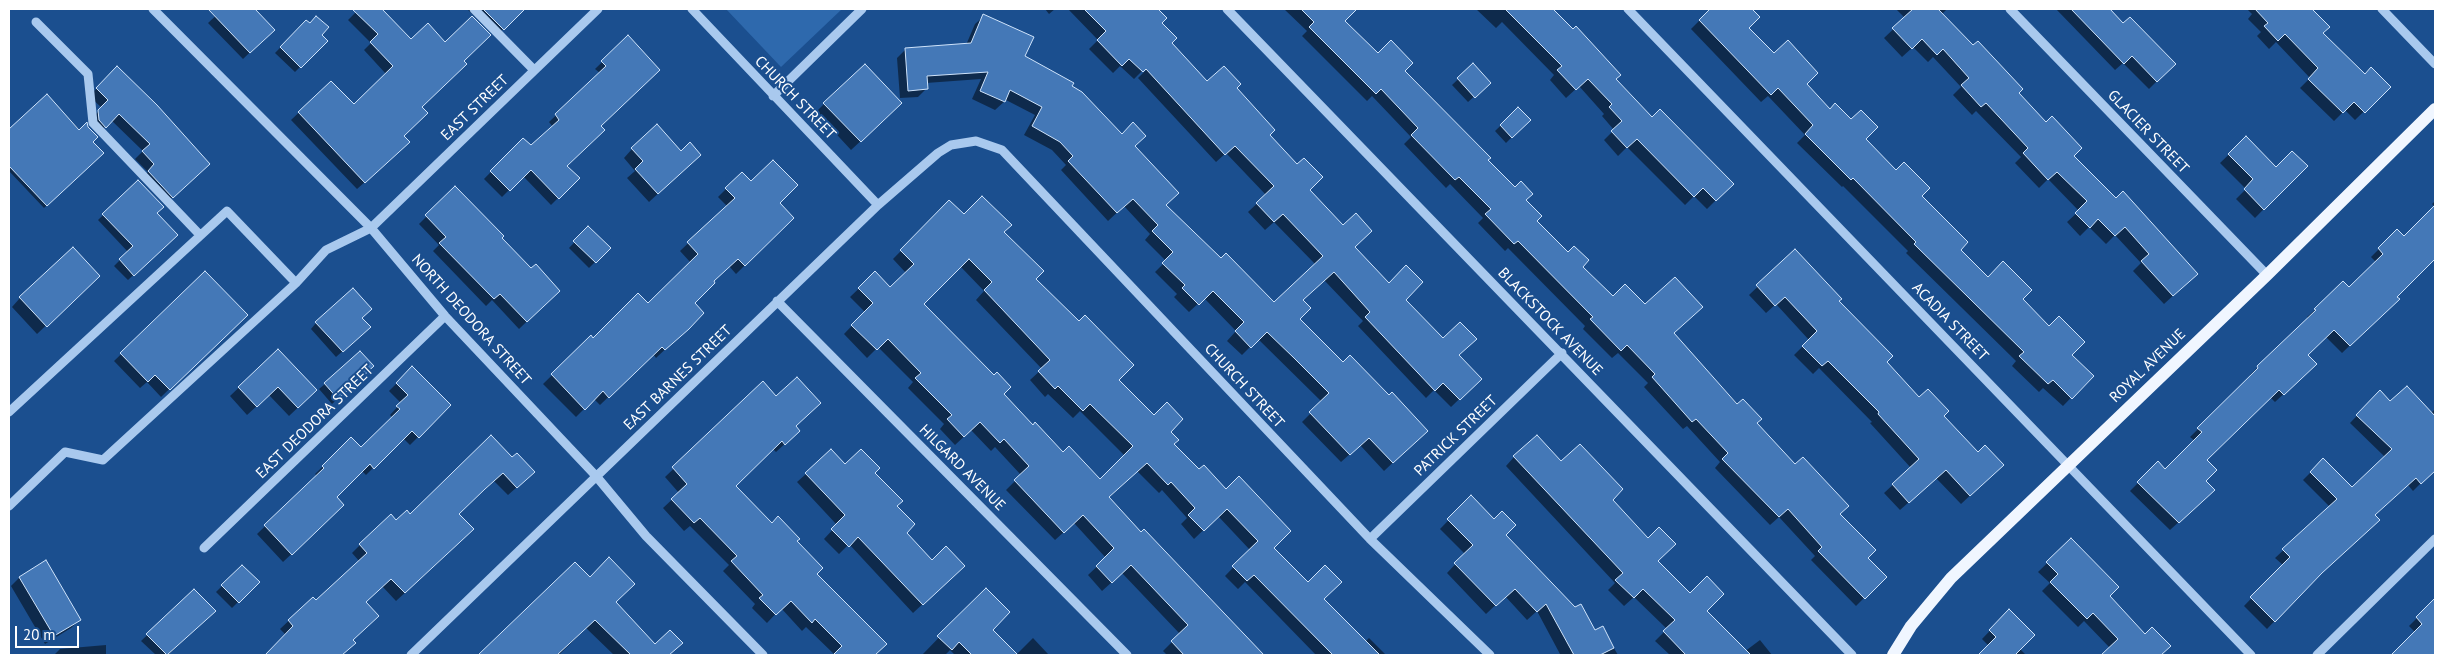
<!DOCTYPE html>
<style>
body{margin:0}
#map{position:relative;width:2444px;height:664px;overflow:hidden;background:#1b4f8f;font-family:"PT Sans",sans-serif}
canvas{display:block}
.frame{position:absolute;inset:0;border:10px solid #fff;pointer-events:none}
.scale{position:absolute;left:15px;top:626px;width:64px;height:22px;box-sizing:border-box;border:2px solid #fff;border-top:0;padding-left:6px;font-size:15px;line-height:18px;white-space:nowrap;color:#fff;-webkit-text-stroke:4px #1b4f8f;paint-order:stroke}
</style>
<div id="map">
<canvas width="2444" height="664"></canvas>
<div class="frame"></div>
<div class="scale">20 m</div>
</div>
<script>
const ctx = document.querySelector('canvas').getContext('2d');
ctx.lineJoin = 'round';
function fillPath(path, color) {
  ctx.fillStyle = color;
  ctx.fill(path, 'evenodd');
}
function toPath(rows) {
  const path = new Path2D();
  for (const r of rows) {
    path.moveTo(r[0], r[1]);
    for (let i = 2; i < r.length; i += 2) path.lineTo(r[i], r[i + 1]);
  }
  return path;
}
function strokePath(path, color, width, dash) {
  ctx.strokeStyle = color;
  ctx.lineWidth = width;
  ctx.lineCap = dash ? 'butt' : 'round';
  ctx.setLineDash(dash || []);
  ctx.stroke(path);
}
function label(font, color, halo, rows, align = 'center') {
  ctx.font = font + ' "PT Sans",sans-serif';
  ctx.lineWidth = 4;
  ctx.setLineDash([]);
  ctx.textBaseline = 'middle';
  ctx.strokeStyle = halo;
  ctx.fillStyle = color;
  for (const [text, x, y, turn = 0] of rows) {
    ctx.save();
    ctx.translate(x, y);
    ctx.rotate((+turn || 0) * Math.PI / 180);
    ctx.textAlign = isNaN(turn) ? turn : align;
    if (halo) ctx.strokeText(text, 0, 0);
    ctx.fillText(text, 0, 0);
    ctx.restore();
  }
}
fillPath(toPath([
 [726,9,842,9,781,67]
]), '#2e69ad');
fillPath(toPath([
 [223,9,253,9,273,30,243,59,208,23],
 [359,9,380,9,411,40,462,61,421,107,402,136,401,150,357,189,291,120,331,82,354,106,386,74,364,50,371,43,348,20],
 [467,9,523,9,496,36],
 [1045,9,1055,9,1049,14],
 [1068,9,1157,9,1166,18,1161,23,1171,43,1207,83,1235,88,1308,190,1354,247,1480,379,1451,407,1434,390,1426,398,1358,326,1363,321,1324,280,1302,300,1298,319,1418,439,1384,471,1360,445,1341,462,1302,422,1322,402,1258,339,1242,355,1227,341,1236,331,1204,298,1189,312,1174,297,1177,294,1155,272,1166,261,1145,240,1150,234,1124,206,1108,221,1061,170,1066,165,1052,150,1024,135,1035,115,1006,100,995,110,972,99,981,79,926,83,926,89,918,97,900,98,897,58,906,49,966,45,975,24,984,16,1024,57,1071,87,1134,146,1165,205,1221,260,1274,304,1316,265,1274,222,1265,230,1248,212,1266,195,1226,153,1216,162,1138,78,1151,65,1149,64,1134,79,1120,66,1113,73,1089,49,1098,40],
 [1284,9,1355,9,1344,21,1378,55,1403,71,1525,200,1536,221,1613,298,1673,334,1839,514,1866,558,1885,577,1856,606,1811,560,1815,556,1779,517,1770,525,1715,468,1720,462,1687,426,1683,429,1644,387,1648,383,1618,353,1612,358,1583,329,1585,326,1508,248,1505,251,1478,223,1483,218,1450,184,1446,188,1404,144,1411,137,1372,96,1367,101,1302,36,1307,31],
 [1476,9,1551,9,1652,118,1732,184,1707,209,1694,196,1685,205,1627,147,1618,156,1604,140,1614,130,1602,116,1604,114,1579,86,1566,98,1550,80,1554,75,1502,22,1496,28],
 [1711,9,1722,9,1730,17,1738,9,1751,9,1759,17,1748,28,1830,111,1864,139,1920,196,1959,250,1988,278,2021,299,2092,376,2063,406,2043,388,2039,392,2012,366,2016,361,1906,253,1908,251,1843,186,1842,187,1797,143,1805,135,1768,96,1761,102,1691,29],
 [1896,9,1947,9,1942,14,2017,93,2188,282,2164,304,2133,271,2141,263,2115,235,2106,244,2089,227,2080,236,2067,222,2079,211,2048,179,2039,188,2015,163,2021,157,1976,111,1972,115,1953,95,1961,87,1933,57,1928,62,1913,47,1902,57,1884,38,1905,18],
 [2056,9,2108,9,2123,25,2174,64,2149,89,2123,63,2115,70],
 [2247,9,2297,9,2303,16,2311,9,2328,27,2322,33,2365,75,2389,87,2355,120,2345,110,2334,121,2300,88,2310,78,2276,42,2269,49,2257,36,2261,32,2248,19,2252,14],
 [306,21,326,41,295,72,275,53],
 [628,37,566,166,578,178,551,205,523,176,502,197,484,179,523,139,531,147,553,127,549,122,600,73,595,69],
 [1473,65,1489,83,1468,102,1452,85],
 [117,68,201,171,165,204,141,179,148,172,135,159,143,151,111,120,98,134,91,119,102,108,89,96],
 [47,96,102,153,44,208,9,171,9,130],
 [824,104,892,112,851,150,816,112],
 [1518,109,1529,120,1506,143,1495,131],
 [2246,138,2276,169,2306,166,2255,218,2236,199,2246,189,2220,163],
 [632,149,681,152,691,163,649,202,627,178,635,171,624,158],
 [742,173,779,203,793,218,736,274,729,266,713,281,693,303,695,321,656,358,653,354,600,405,594,399,576,417,543,384,591,337,593,339,648,305,691,263,680,251,727,206,718,197],
 [138,181,156,213,176,235,128,280,114,266,128,252,98,220],
 [455,188,551,298,519,329,492,300,486,306,433,251,439,245,419,224],
 [2435,201,2435,238,2428,246,2435,253,2435,257,2396,297,2398,299,2342,353,2326,337,2306,355,2307,372,2275,402,2270,397,2205,460,2205,498,2170,530,2130,491,2158,463,2165,470,2195,441,2190,437,2251,377,2250,375,2258,367,2309,319,2307,317,2315,310,2349,289,2376,262,2371,257,2397,231,2404,238,2435,207,2432,204],
 [949,202,964,216,1003,232,1034,279,1117,380,1169,432,1173,444,1365,642,1369,638,1386,655,1316,655,1245,582,1238,589,1225,576,1250,550,1218,516,1194,539,1181,524,1187,518,1162,490,1159,493,1137,471,1108,498,1141,534,1144,531,1261,655,1167,655,1163,651,1180,634,1122,573,1102,591,1088,575,1106,558,1074,523,1055,540,1006,490,1021,475,995,447,991,451,971,430,955,445,940,429,944,424,908,388,913,382,878,347,867,358,844,334,865,312,850,297,875,273,890,289,906,273,893,259],
 [960,266,984,291,976,300,1042,369,1030,380,1045,397,1048,394,1073,418,1080,411,1125,456,1100,481,1063,453,1033,426,922,304],
 [588,228,609,248,589,268,569,248],
 [1795,251,1885,362,1919,398,1942,416,1994,473,1961,504,1936,478,1900,510,1884,493,1911,468,1870,423,1872,422,1819,368,1813,374,1794,355,1809,340,1776,304,1766,313,1749,295],
 [205,273,246,315,161,397,147,382,140,388,114,361],
 [90,284,37,334,12,307,20,298],
 [316,323,363,333,336,357,311,329],
 [278,350,307,399,289,416,269,395,247,415,230,396],
 [412,368,450,405,410,445,403,438,366,475,362,471,336,497,335,513,283,562,257,534,317,476,315,474,351,439,361,449,393,418,390,415,401,403,389,391],
 [367,372,332,404,319,389,325,384],
 [763,383,795,426,790,439,776,452,773,449,735,486,771,525,796,541,815,575,885,644,873,655,835,655,806,627,802,631,781,608,767,623,752,608,755,604,723,571,729,565,690,526,684,531,663,508,679,493,665,477],
 [2380,392,2390,402,2431,413,2435,409,2435,469,2413,491,2408,485,2374,516,2267,629,2244,606,2283,565,2275,558,2330,507,2303,480,2323,460,2352,488,2385,457,2350,423],
 [491,436,525,480,508,495,494,481,458,514,473,529,443,558,396,601,382,586,365,602,352,640,354,643,341,655,267,655,286,635,280,629,313,598,316,602,360,562,352,553,360,545,396,522,410,516],
 [1514,457,1561,463,1611,500,1656,561,1731,637,1713,655,1670,655,1655,641,1667,629,1634,597,1624,606,1608,590,1615,583,1506,466],
 [845,466,873,473,896,507,905,533,932,562,955,574,913,613,849,544,839,554,824,539,837,525,797,482,806,474],
 [1471,497,1595,632,1602,628,1618,655,1557,655,1560,654,1537,611,1527,620,1505,596,1486,614,1447,573,1465,554,1440,529],
 [2071,540,2108,596,2145,635,2169,646,2160,655,2102,655,2110,648,2084,621,2078,627,2042,591,2050,583,2038,572],
 [242,566,258,582,232,608,216,592],
 [19,578,80,619,71,628,45,644,11,586],
 [986,589,991,630,1016,655,1033,638,1048,654,1047,655,955,655,950,650,945,655,922,655],
 [194,590,214,611,168,655,156,655,141,641],
 [2435,600,2435,653,2433,655,2393,655,2415,632,2409,626],
 [615,602,655,645,681,643,668,655,614,655,586,628,559,655,480,655,510,626],
 [2009,611,2020,649,2026,655,1980,655,1989,646,1982,639],
 [1760,640,1772,655,1740,655],
 [106,645,106,655,54,655,60,649]
]), '#0007');
const building = toPath([
 [208,9,255,9,275,30,250,53,208,9],
 [352,9,382,9,411,39,428,23,445,42,472,16,491,35,464,61,467,64,422,107,428,113,404,136,410,142,365,183,298,112,331,81,354,104,393,66,370,42,378,34,352,9],
 [483,9,525,9,504,30,483,9],
 [1084,9,1158,9,1167,18,1162,23,1177,38,1172,43,1207,81,1224,66,1241,84,1237,88,1275,130,1270,135,1297,164,1304,158,1323,177,1310,190,1343,225,1356,213,1372,231,1355,247,1389,283,1406,265,1423,282,1406,300,1443,338,1460,322,1477,339,1459,355,1482,379,1460,400,1443,383,1435,391,1365,317,1370,312,1334,272,1303,300,1311,308,1300,319,1343,362,1350,355,1389,395,1392,392,1428,431,1393,463,1369,438,1350,455,1309,412,1329,393,1294,358,1267,332,1251,348,1235,331,1244,322,1213,291,1199,305,1182,288,1185,285,1162,263,1173,252,1152,231,1158,225,1133,199,1117,213,1068,161,1073,156,1060,142,1032,126,1042,107,1010,90,1005,102,980,91,988,72,927,76,928,89,908,91,905,48,971,43,983,14,1034,37,1025,56,1074,83,1072,86,1082,92,1122,134,1133,122,1146,136,1135,146,1179,193,1166,205,1221,258,1226,253,1274,302,1323,256,1283,214,1274,222,1256,203,1274,186,1235,146,1225,155,1146,69,1143,72,1129,59,1122,66,1097,40,1106,31,1084,9],
 [1301,9,1357,9,1345,21,1378,53,1391,40,1413,63,1405,71,1491,158,1488,160,1515,187,1521,181,1533,194,1526,200,1542,216,1537,221,1568,252,1574,246,1589,260,1583,267,1613,296,1625,284,1645,304,1675,277,1703,307,1674,333,1737,404,1743,399,1762,419,1757,423,1795,464,1803,457,1849,506,1840,514,1876,550,1868,558,1887,577,1865,599,1818,551,1822,547,1788,509,1779,517,1722,459,1728,453,1696,419,1692,422,1652,377,1655,374,1627,345,1621,351,1590,319,1593,317,1518,241,1514,244,1485,214,1491,209,1459,177,1455,180,1411,135,1418,128,1381,89,1376,94,1309,27,1314,22,1301,9],
 [1505,9,1553,9,1573,29,1576,26,1621,75,1616,79,1652,117,1660,109,1734,184,1716,201,1703,188,1694,197,1637,139,1627,148,1611,131,1622,121,1609,107,1612,104,1588,79,1576,90,1557,70,1562,66,1505,9],
 [1710,9,1752,9,1760,17,1749,28,1774,53,1788,40,1818,73,1807,84,1830,109,1835,103,1851,119,1861,110,1878,127,1866,139,1896,170,1904,162,1930,188,1922,196,1968,242,1961,250,1988,277,2003,261,2032,290,2023,299,2049,326,2059,316,2085,342,2072,355,2094,376,2072,399,2053,380,2048,384,2019,356,2024,352,1914,244,1916,242,1853,178,1851,180,1805,134,1813,125,1778,88,1771,95,1699,20,1710,9],
 [1913,9,1938,9,1973,45,1978,41,2023,89,2019,93,2046,122,2052,116,2082,148,2074,156,2116,198,2123,191,2198,274,2173,296,2141,261,2149,254,2125,227,2115,236,2098,219,2090,228,2075,213,2087,201,2057,172,2048,180,2023,153,2028,148,1986,103,1981,107,1961,85,1969,78,1943,49,1937,55,1922,39,1912,49,1892,28,1913,9],
 [2071,9,2110,9,2123,23,2130,17,2176,64,2157,82,2132,56,2124,64,2071,9],
 [2255,9,2312,9,2330,27,2323,33,2365,74,2371,67,2391,87,2365,113,2354,102,2343,113,2308,79,2318,68,2285,34,2278,41,2264,26,2268,23,2255,9],
 [316,16,329,27,322,35,328,41,301,68,280,47,306,20,310,23,316,16],
 [628,35,660,70,601,126,605,130,567,166,580,178,559,199,531,170,510,191,490,171,523,138,531,145,559,120,555,114,606,66,601,61,628,35],
 [1473,63,1491,83,1475,98,1457,78,1473,63],
 [865,64,902,103,861,142,823,103,865,64],
 [117,66,157,105,210,164,173,198,148,171,154,164,142,151,150,144,119,114,106,128,99,120,98,110,108,100,96,88,117,66],
 [47,94,79,130,87,122,88,127,98,137,93,142,104,153,47,206,9,166,9,129,47,94],
 [1518,107,1531,120,1512,138,1500,125,1518,107],
 [657,124,681,151,690,142,701,155,658,194,635,169,643,161,631,148,657,124],
 [2246,136,2276,167,2292,151,2308,166,2264,210,2244,189,2253,179,2228,154,2246,136],
 [773,160,798,185,780,203,794,218,745,266,738,259,714,281,715,283,695,303,704,313,689,329,665,350,662,347,609,398,603,391,585,410,551,374,591,335,593,338,638,293,648,303,698,254,687,242,735,198,725,188,742,172,751,181,773,160],
 [138,180,164,207,157,213,178,235,134,276,119,259,133,246,102,214,138,180],
 [455,186,504,236,502,238,531,268,536,264,560,291,527,322,500,294,494,299,439,243,446,237,425,215,455,186],
 [982,196,1012,225,1004,232,1044,271,1036,279,1079,321,1085,315,1134,365,1119,380,1154,415,1167,402,1183,419,1171,432,1179,440,1174,444,1199,469,1204,465,1226,489,1239,476,1291,531,1274,548,1308,582,1325,565,1342,582,1324,599,1380,655,1333,655,1254,575,1247,581,1232,566,1258,541,1227,509,1204,531,1188,515,1195,508,1171,482,1168,485,1147,463,1109,497,1141,532,1144,529,1264,655,1184,655,1171,641,1188,625,1131,565,1112,583,1096,566,1114,548,1083,515,1064,533,1014,480,1029,466,1004,439,1000,443,980,422,964,437,947,419,952,415,915,378,921,373,888,339,877,350,851,325,873,303,858,288,875,271,890,287,914,264,900,250,949,200,964,214,982,196],
 [969,259,992,282,984,290,1050,360,1038,371,1055,389,1058,386,1083,411,1090,404,1133,446,1100,479,1069,446,1063,452,1035,422,1033,425,1004,394,1011,387,997,372,994,375,924,304,969,259],
 [2435,205,2435,259,2397,297,2400,299,2350,346,2334,330,2308,355,2317,364,2284,395,2279,390,2207,460,2217,470,2206,481,2215,490,2179,523,2137,482,2158,461,2165,469,2202,432,2197,428,2258,368,2257,366,2316,310,2314,309,2343,281,2349,287,2383,254,2378,248,2397,229,2404,236,2435,205],
 [588,226,611,248,596,263,573,241,588,226],
 [73,247,100,276,47,327,19,297,73,247],
 [1795,249,1842,299,1839,301,1893,356,1887,362,1919,397,1928,389,1949,411,1944,416,1978,452,1985,445,2004,465,1970,496,1946,470,1909,503,1892,484,1919,459,1878,414,1879,412,1828,361,1822,366,1802,346,1817,331,1785,297,1775,306,1756,285,1795,249],
 [205,271,248,315,170,390,155,375,148,382,120,353,205,271],
 [353,288,372,309,362,318,371,327,343,352,315,322,353,288],
 [278,349,317,390,298,408,278,387,257,407,238,387,278,349],
 [360,351,374,366,338,399,324,383,360,351],
 [412,366,451,405,419,438,412,431,374,469,370,464,337,497,344,505,292,555,264,525,324,468,322,466,351,437,361,447,400,409,396,406,408,395,396,383,412,366],
 [797,377,821,403,796,426,800,431,785,445,782,441,736,486,772,523,778,516,800,539,797,541,823,568,817,574,887,644,875,655,833,655,842,646,815,619,812,623,791,601,776,615,759,598,763,595,731,561,737,556,700,518,694,523,671,499,687,484,672,467,763,381,776,396,797,377],
 [2407,386,2435,416,2435,471,2421,484,2416,478,2375,515,2380,520,2322,573,2275,622,2250,597,2290,557,2282,549,2337,499,2310,472,2323,458,2352,487,2392,449,2356,415,2380,390,2390,401,2407,386],
 [491,435,512,457,517,453,535,472,517,488,503,473,485,489,459,514,474,529,405,593,391,579,366,602,379,616,353,640,356,643,342,655,265,655,293,626,288,620,313,597,316,600,367,553,359,544,391,514,396,520,407,510,410,514,491,435],
 [1537,435,1561,461,1580,444,1623,489,1613,500,1648,538,1659,527,1676,544,1658,561,1690,593,1707,576,1724,594,1707,611,1751,655,1686,655,1663,631,1675,620,1643,589,1634,598,1615,580,1623,573,1513,456,1537,435],
 [831,449,845,464,861,449,880,468,875,473,903,501,897,506,915,524,907,533,932,560,946,546,965,566,923,605,858,537,849,547,831,529,845,515,805,473,831,449],
 [1471,495,1494,519,1502,511,1516,525,1506,535,1575,607,1581,604,1595,630,1603,626,1614,648,1600,655,1574,655,1546,604,1537,612,1515,589,1496,606,1454,563,1473,545,1447,519,1471,495],
 [2071,538,2119,587,2110,596,2145,634,2152,627,2171,646,2161,655,2101,655,2118,639,2093,613,2087,619,2050,582,2058,574,2046,562,2071,538],
 [609,557,635,584,616,602,655,644,670,630,683,643,669,655,631,655,595,620,557,655,478,655,575,562,590,577,609,557],
 [46,560,81,620,54,636,19,577,46,560],
 [242,565,260,582,239,603,221,585,242,565],
 [986,588,1010,612,993,630,1018,655,972,655,959,642,952,650,937,636,986,588],
 [194,589,216,611,167,655,146,634,194,589],
 [2435,598,2435,655,2391,655,2422,624,2416,617,2435,598],
 [2009,609,2035,635,2015,655,1978,655,1996,637,1989,630,2009,609]
]);
fillPath(building, '#4478b7');
strokePath(building, '#cfe3fa', 1);
strokePath(toPath([
 [153,9,371,228,445,316,596,476,646,536,763,655],
 [474,9,534,70],
 [692,9,878,205],
 [1227,9,1852,655],
 [1628,9,2251,655],
 [2010,9,2267,275],
 [2382,9,2435,64],
 [36,22,88,74,93,123,200,235],
 [773,96,862,9],
 [777,301,1127,655],
 [9,412,227,211,296,283],
 [9,506,65,452,103,460,296,283,326,250,371,228,598,9],
 [1370,539,1562,353],
 [204,548,445,316],
 [411,655,878,205,938,153,951,145,976,141,1002,150,1370,539,1490,655],
 [2317,655,2435,539]
]), '#a9c9ee', 9);
strokePath(toPath([
 [1893,655,1911,626,1951,578,2267,275,2435,109]
]), '#f0f6ff', 12);
label('15px', '#fff', '#1b4f8f', [
 ["CHURCH STREET",795,98,46],
 ["EAST STREET",475,108,-44],
 ["GLACIER STREET",2148,132,46],
 ["NORTH DEODORA STREET",471,320,48],
 ["BLACKSTOCK AVENUE",1550,322,46],
 ["ACADIA STREET",1950,322,46],
 ["ROYAL AVENUE",2148,366,-44],
 ["EAST BARNES STREET",678,378,-44],
 ["CHURCH STREET",1244,386,47],
 ["EAST DEODORA STREET",315,422,-44],
 ["PATRICK STREET",1456,436,-44],
 ["HILGARD AVENUE",962,468,45]
]);
</script>
